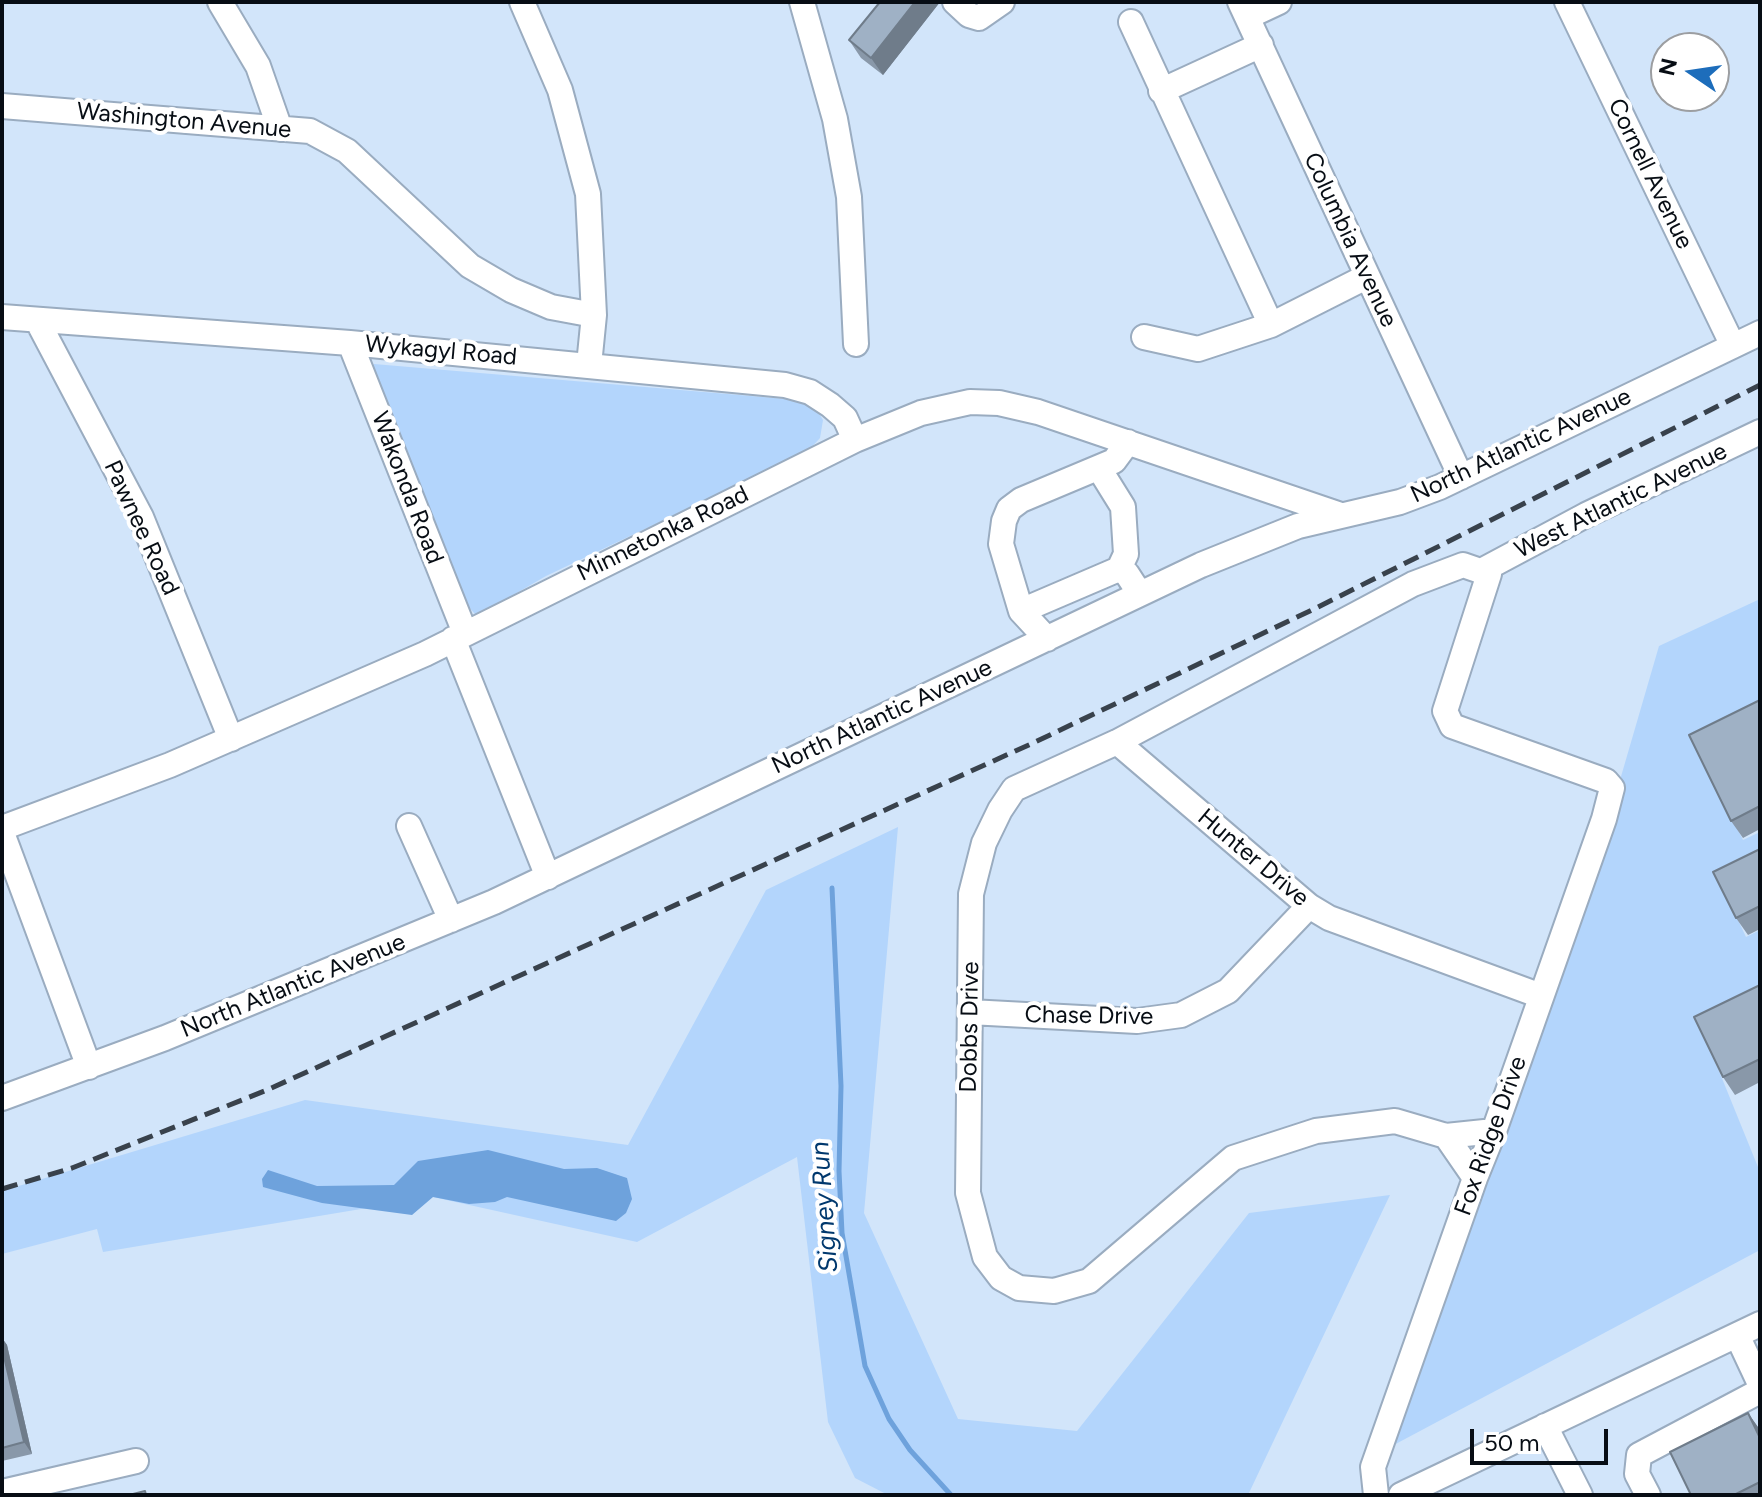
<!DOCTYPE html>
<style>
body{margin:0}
#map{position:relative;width:1762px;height:1497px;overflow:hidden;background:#d2e5fa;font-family:Figtree,sans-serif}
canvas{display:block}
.frame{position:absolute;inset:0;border:4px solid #070d14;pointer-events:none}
.north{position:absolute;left:1650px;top:32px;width:80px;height:80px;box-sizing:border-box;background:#fff;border:2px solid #9c9ea1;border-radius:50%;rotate:283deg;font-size:22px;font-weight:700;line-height:32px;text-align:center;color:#070d14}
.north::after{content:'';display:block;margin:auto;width:28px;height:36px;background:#1d6dbb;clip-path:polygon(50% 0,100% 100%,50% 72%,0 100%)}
.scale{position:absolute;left:1470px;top:1429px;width:138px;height:36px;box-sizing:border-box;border:4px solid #070d14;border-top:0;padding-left:10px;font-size:24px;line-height:28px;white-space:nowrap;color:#070d14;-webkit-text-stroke:6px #fff;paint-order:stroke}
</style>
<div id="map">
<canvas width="1762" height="1497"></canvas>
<div class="frame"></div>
<div class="north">N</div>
<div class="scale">50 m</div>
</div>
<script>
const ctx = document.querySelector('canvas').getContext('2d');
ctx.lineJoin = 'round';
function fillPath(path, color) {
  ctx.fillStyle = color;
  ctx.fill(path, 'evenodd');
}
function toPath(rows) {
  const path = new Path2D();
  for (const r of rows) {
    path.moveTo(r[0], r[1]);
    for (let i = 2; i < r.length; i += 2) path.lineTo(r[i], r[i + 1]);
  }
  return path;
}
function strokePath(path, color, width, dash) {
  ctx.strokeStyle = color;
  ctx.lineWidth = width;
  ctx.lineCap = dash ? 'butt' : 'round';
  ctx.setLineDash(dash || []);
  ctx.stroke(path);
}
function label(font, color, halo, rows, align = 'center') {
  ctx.font = font + ' Figtree,sans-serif';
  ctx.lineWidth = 8;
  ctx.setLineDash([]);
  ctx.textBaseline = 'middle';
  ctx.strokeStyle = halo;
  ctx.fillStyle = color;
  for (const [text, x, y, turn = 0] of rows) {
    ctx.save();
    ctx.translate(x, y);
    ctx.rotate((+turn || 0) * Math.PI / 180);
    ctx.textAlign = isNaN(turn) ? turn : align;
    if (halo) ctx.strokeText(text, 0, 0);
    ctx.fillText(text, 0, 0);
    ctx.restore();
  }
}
fillPath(toPath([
 [374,364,798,400,815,407,823,420,820,438,807,452,546,576,477,616,461,599,366,372],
 [1760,599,1760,720,1699,750,1743,840,1760,832,1760,870,1723,888,1746,937,1760,930,1760,1006,1704,1034,1760,1172,1760,1250,1390,1447,1574,938,1659,646],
 [898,827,864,1213,958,1419,1077,1431,1249,1213,1390,1195,1248,1495,888,1495,855,1478,828,1422,797,1157,637,1242,433,1197,103,1252,97,1229,2,1254,2,1191,305,1100,628,1145,766,890]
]), '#b3d5fc');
fillPath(toPath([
 [488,1150,564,1169,597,1168,627,1178,632,1199,626,1213,616,1221,507,1197,495,1202,469,1204,433,1197,412,1215,322,1203,270,1189,263,1187,262,1179,268,1170,317,1186,394,1185,418,1161]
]), '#6ea2dc');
strokePath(toPath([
 [832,888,841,1086,839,1171,842,1233,865,1366,889,1419,910,1450,951,1495]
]), '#6ea2dc', 5);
const minor = toPath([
 [220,2,258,66,280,129],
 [522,2,560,90,588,194,594,315,589,365],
 [802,2,835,119,849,197,856,344],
 [955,2,969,15,979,18,1002,2],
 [1240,2,1461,477],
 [1567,2,1733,346],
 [1247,17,1279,2],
 [1131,22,1271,325,1366,277],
 [1161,91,1261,45],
 [2,106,310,131,347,151,470,266,511,290,551,307,594,315],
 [2,317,350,343,785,385,810,392,830,405,845,418,855,440],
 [38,322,141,517,231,739],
 [1144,337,1198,349,1271,325],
 [350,343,465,633],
 [1100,470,1123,507,1126,554,1119,569],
 [1483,570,1586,515,1760,432],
 [1021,611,1119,569,1127,574,1140,594],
 [453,639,548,877],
 [1047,639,1021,611,1001,544,1004,521,1009,509,1021,500,1114,461,1128,442],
 [1117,742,1309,906,1329,918,1541,996],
 [409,826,451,920],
 [2,828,170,765,425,654,855,440,921,413,970,402,999,403,1038,412,1338,514],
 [2,833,89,1067],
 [970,1012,1137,1021,1181,1015,1228,991,1309,906],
 [2,1098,165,1038,494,902,1201,565,1298,526,1400,502,1440,487,1760,333],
 [1446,1136,1475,1178],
 [1737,1335,1760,1384],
 [1545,1426,1580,1495],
 [2,1492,136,1461],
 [1376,1495,1373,1467,1475,1178,1494,1131,1604,819,1612,788,1606,781,1452,726,1445,711,1489,574,1463,565,1413,584,1117,742,1014,789,1000,810,984,843,971,894,968,1193,985,1257,1001,1278,1019,1288,1054,1291,1089,1281,1233,1158,1316,1131,1395,1121,1446,1136,1494,1131],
 [1401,1495,1760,1324],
 [1648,1495,1637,1474,1639,1455,1760,1391]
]);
strokePath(minor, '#9aacc0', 28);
strokePath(minor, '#fff', 24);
strokePath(toPath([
 [2,1189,72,1168,267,1090,1033,743,1316,608,1760,385]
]), '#39424c', 5, [16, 8]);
fillPath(toPath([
 [940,2,883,75,861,58,849,40],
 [1760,700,1760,829,1743,838,1731,821],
 [1760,849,1760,929,1748,935,1736,918],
 [1760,985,1760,1082,1735,1095,1723,1077],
 [2,1338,7,1345,32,1454,2,1461],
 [1748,1413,1760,1430,1760,1495,1691,1495]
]), '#8998a9');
fillPath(toPath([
 [915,2,940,2,883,75,871,58],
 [2,1338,7,1345,32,1454,24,1442,2,1348],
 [1748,1413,1760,1430,1760,1438]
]), '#6f7c8a');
const building = toPath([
 [880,2,915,2,871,58,849,40,880,2],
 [1760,700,1760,806,1731,821,1689,735,1760,700],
 [1760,849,1760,906,1736,918,1713,872,1760,849],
 [1760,985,1760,1059,1723,1077,1694,1017,1760,985],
 [2,1348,24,1442,2,1448,2,1348],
 [1748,1413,1760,1438,1760,1482,1734,1495,1691,1495,1670,1452,1748,1413],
 [145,1491,146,1495,129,1495,145,1491]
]);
fillPath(building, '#9fb1c5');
strokePath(building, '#6f7c8a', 2);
label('24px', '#070d14', '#fff', [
 ["Washington Avenue",184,121,5],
 ["Cornell Avenue",1650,174,64],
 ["Columbia Avenue",1350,240,65],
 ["Wykagyl Road",441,351,5],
 ["North Atlantic Avenue",1521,446,-25],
 ["Wakonda Road",407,488,69],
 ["West Atlantic Avenue",1621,501,-26],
 ["Pawnee Road",141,528,65],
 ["Minnetonka Road",663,534,-26],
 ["North Atlantic Avenue",882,717,-25],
 ["Hunter Drive",1253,858,40],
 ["North Atlantic Avenue",293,986,-22],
 ["Chase Drive",1089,1016,1],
 ["Dobbs Drive",970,1027,-89],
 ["Fox Ridge Drive",1491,1136,-70]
]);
label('italic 26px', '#00386d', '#fff', [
 ["Signey Run",825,1207,-94]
]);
</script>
